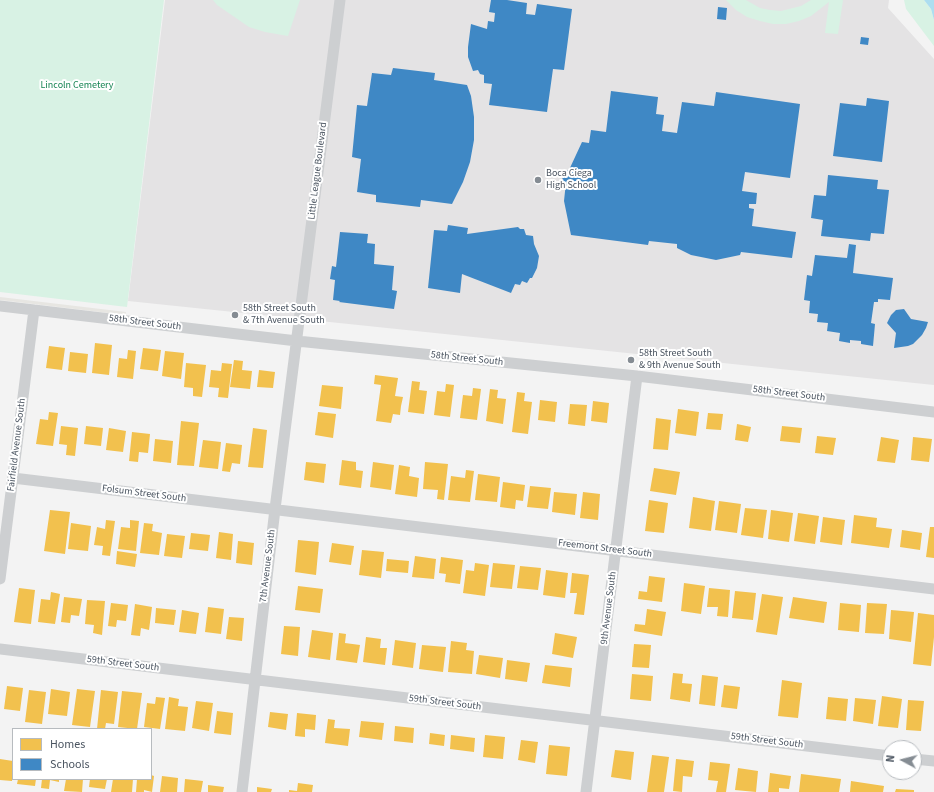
<!DOCTYPE html>
<style>
body{margin:0}
#map{position:relative;width:934px;height:792px;overflow:hidden;background:#f3f3f3;font-family:"Source Sans 3",sans-serif}
canvas{display:block}
.legend{position:absolute;left:12px;top:728px;width:140px;height:52px;box-sizing:border-box;background:#fff;border:1px solid #b7bbbf;margin:0;padding:5px 7px;list-style:none;font-size:12px;color:#4a5460}
.legend li{display:flex;align-items:center;gap:8px;height:20px}
.legend b{width:20px;border:1px solid #b7bbbf}
.north{position:absolute;left:882px;top:740px;width:40px;height:40px;box-sizing:border-box;background:#fff;border:1px solid #b7bbbf;border-radius:50%;rotate:277deg;font-size:11px;font-weight:700;line-height:16px;text-align:center;color:#4a5460}
.north::after{content:'';display:block;margin:auto;width:14px;height:18px;background:#858c93;clip-path:polygon(50% 0,100% 100%,50% 72%,0 100%)}
</style>
<div id="map">
<canvas width="934" height="792"></canvas>
<ul class="legend">
<li><b style="height:11px;background:#f2c14e"></b>Homes</li>
<li><b style="height:11px;background:#3f88c5"></b>Schools</li>
</ul>
<div class="north">N</div>
</div>
<script>
const ctx = document.querySelector('canvas').getContext('2d');
ctx.lineJoin = 'round';
function fillPath(path, color) {
  ctx.fillStyle = color;
  ctx.fill(path, 'evenodd');
}
function toPath(rows) {
  const path = new Path2D();
  for (const r of rows) {
    path.moveTo(r[0], r[1]);
    for (let i = 2; i < r.length; i += 2) path.lineTo(r[i], r[i + 1]);
  }
  return path;
}
function strokePath(path, color, width, dash) {
  ctx.strokeStyle = color;
  ctx.lineWidth = width;
  ctx.lineCap = dash ? 'butt' : 'round';
  ctx.setLineDash(dash || []);
  ctx.stroke(path);
}
function label(font, color, halo, rows, align = 'center') {
  ctx.font = font + ' "Source Sans 3",sans-serif';
  ctx.lineWidth = 4;
  ctx.setLineDash([]);
  ctx.textBaseline = 'middle';
  ctx.strokeStyle = halo;
  ctx.fillStyle = color;
  for (const [text, x, y, turn = 0] of rows) {
    ctx.save();
    ctx.translate(x, y);
    ctx.rotate((+turn || 0) * Math.PI / 180);
    ctx.textAlign = isNaN(turn) ? turn : align;
    if (halo) ctx.strokeText(text, 0, 0);
    ctx.fillText(text, 0, 0);
    ctx.restore();
  }
}
fillPath(toPath([
 [0,297,126,312,125,315,0,300]
]), '#e7e6e2');
fillPath(toPath([
 [165,0,889,0,888,8,934,59,934,385,128,301]
]), '#e4e3e4');
fillPath(toPath([
 [0,0,164,0,127,307,0,292],
 [213,0,300,0,288,36,265,32,249,27,217,5],
 [726,0,746,0,760,8,770,10,781,11,801,6,811,0,843,0,838,34,825,33,829,2,811,16,799,21,786,24,773,24,760,21,747,17,736,10],
 [904,0,924,0,931,9,934,20,934,46,906,9]
]), '#d8f2e4');
fillPath(toPath([
 [924,0,934,0,934,20,931,9]
]), '#addef0');
fillPath(toPath([
 [95,343,112,345,109,375,92,373],
 [49,346,65,348,62,370,46,368],
 [143,348,161,350,158,371,140,369],
 [128,350,136,351,133,379,117,377,119,358,127,359],
 [165,351,184,353,181,379,162,376],
 [70,352,88,354,86,373,68,371],
 [234,360,243,361,242,370,252,371,250,389,230,387],
 [186,363,206,365,202,397,193,396,193,388,184,387],
 [222,363,232,364,228,398,218,397,219,388,209,387,211,370,221,371],
 [259,370,275,372,273,388,257,387],
 [375,375,398,378,395,396,403,397,401,406,400,415,393,414,391,423,376,421,381,385,374,384],
 [412,381,420,382,419,390,427,391,424,414,408,412],
 [446,384,454,385,450,417,434,415,437,391,445,392],
 [322,385,343,387,341,409,319,406],
 [473,388,481,389,477,420,460,418,463,395,472,396],
 [490,389,498,390,497,398,506,399,503,424,486,421],
 [517,392,525,393,524,401,532,402,528,434,512,432],
 [540,400,557,402,555,422,538,420],
 [593,401,609,403,607,423,591,421],
 [570,404,587,405,585,426,568,424],
 [678,409,699,412,696,436,675,433],
 [49,412,58,413,53,446,36,444,40,419,48,420],
 [318,412,336,414,333,438,315,435],
 [708,413,723,414,721,430,706,429],
 [656,418,671,420,668,450,653,449],
 [181,421,199,423,194,466,177,465],
 [737,424,751,427,748,442,735,440],
 [61,426,78,428,75,456,66,455,67,445,59,444],
 [86,426,103,428,101,446,84,444],
 [782,426,802,428,800,443,780,441],
 [109,428,126,431,123,452,106,450],
 [253,428,267,430,263,468,248,467],
 [132,432,150,434,148,453,139,452,138,462,129,461],
 [817,436,836,438,833,455,815,453],
 [881,437,899,440,895,463,877,461],
 [913,437,932,439,929,462,911,460],
 [155,439,173,441,171,463,153,461],
 [203,440,221,442,218,469,199,467],
 [226,443,242,445,240,464,232,463,230,472,222,471],
 [342,460,356,462,356,470,363,471,361,488,339,485],
 [306,462,326,464,324,483,304,480],
 [373,462,394,465,391,490,370,487],
 [425,462,448,464,444,500,437,499,438,490,423,489],
 [399,465,410,467,409,476,419,478,417,497,395,494],
 [654,468,680,472,676,495,650,491],
 [466,470,474,471,470,502,448,500,451,476,465,478],
 [478,474,500,477,497,502,475,500],
 [503,482,525,485,523,501,516,500,515,509,500,507],
 [530,486,551,488,548,509,527,507],
 [554,492,577,494,575,515,552,512],
 [583,492,600,494,598,520,580,518],
 [693,497,715,501,711,531,689,528],
 [649,500,668,503,664,533,645,531],
 [719,501,741,504,737,533,715,530],
 [745,508,767,510,763,538,741,535],
 [50,510,70,512,65,554,44,551],
 [771,510,793,513,789,542,768,539],
 [798,513,819,516,815,544,794,541],
 [854,515,877,518,876,527,892,529,889,548,851,543],
 [823,517,845,520,842,545,820,542],
 [106,520,115,521,110,556,102,555,103,546,94,545,97,527,105,529],
 [130,520,139,521,136,551,118,549,121,527,130,528],
 [71,523,91,526,88,551,68,549],
 [144,523,153,524,152,531,162,533,159,555,140,553],
 [930,527,934,527,934,558,926,557],
 [902,530,922,533,920,550,900,547],
 [219,532,233,534,231,560,216,558],
 [191,533,210,535,208,551,189,549],
 [167,534,185,536,182,558,164,556],
 [298,540,319,542,316,575,295,572],
 [238,541,254,543,252,565,236,563],
 [332,543,354,546,351,565,329,562],
 [362,550,384,552,381,578,359,575],
 [117,551,137,554,135,567,116,564],
 [415,556,436,559,434,579,412,577],
 [441,557,463,560,460,584,445,582,446,574,439,573],
 [387,559,409,561,408,573,386,571],
 [475,563,489,565,485,596,463,593,466,570,474,571],
 [493,563,515,565,512,589,490,587],
 [520,566,541,568,538,590,517,588],
 [546,570,568,573,565,598,543,595],
 [572,573,589,575,584,615,574,614,577,593,570,593],
 [649,576,665,578,662,602,638,599,639,591,647,592],
 [684,583,705,586,701,614,681,611],
 [298,586,323,589,320,613,295,610],
 [19,588,35,590,31,624,14,622],
 [709,588,730,590,728,617,717,616,718,607,707,607],
 [735,591,756,593,753,620,732,618],
 [51,592,60,594,55,624,38,622,41,599,50,600],
 [762,594,783,597,777,635,756,632],
 [64,597,82,599,79,616,71,615,70,623,61,622],
 [793,597,827,602,824,623,789,618],
 [87,600,105,601,102,635,93,633,94,625,85,624],
 [111,603,128,605,126,621,117,620,116,627,108,626],
 [840,603,861,605,859,632,838,630],
 [867,603,887,604,884,634,865,633],
 [135,604,152,607,149,630,141,628,140,636,131,635],
 [208,607,224,609,221,634,205,632],
 [156,608,176,610,174,625,155,623],
 [647,609,666,612,662,636,634,631,635,624,645,625],
 [182,610,199,613,196,634,179,632],
 [891,610,914,612,911,642,889,639],
 [918,613,934,615,934,637,931,666,913,664],
 [229,617,244,618,242,641,226,639],
 [284,626,300,627,298,656,281,654],
 [312,630,333,633,330,660,308,657],
 [339,633,346,634,345,643,360,645,357,663,336,660],
 [555,633,577,637,573,658,552,654],
 [366,637,381,639,380,648,387,648,385,665,363,662],
 [395,640,416,643,413,668,392,665],
 [451,641,467,643,466,650,474,651,472,674,448,672],
 [634,644,651,645,649,668,632,667],
 [422,645,446,647,443,672,419,669],
 [479,655,503,658,500,678,476,674],
 [507,660,530,663,527,682,505,679],
 [545,665,572,668,570,687,542,683],
 [673,673,683,674,682,683,692,684,690,702,670,699],
 [632,674,653,676,651,701,630,699],
 [702,675,718,677,715,706,699,704],
 [782,680,802,683,798,718,778,716],
 [724,685,740,687,737,709,721,707],
 [7,686,23,688,20,711,4,709],
 [51,689,70,692,67,716,48,714],
 [77,689,95,691,90,727,72,725],
 [29,690,46,692,42,724,25,722],
 [101,690,118,692,114,724,106,723,105,729,97,729],
 [122,691,142,693,137,729,118,727],
 [882,696,902,699,898,728,878,726],
 [156,697,165,698,160,729,144,727,147,703,155,704],
 [169,697,179,699,178,706,188,707,185,731,165,729],
 [828,697,848,699,846,721,826,719],
 [855,698,876,700,873,724,853,721],
 [908,700,924,701,921,731,906,730],
 [196,701,213,703,209,731,192,728],
 [217,711,233,713,231,735,214,733],
 [270,712,288,714,286,730,268,727],
 [297,713,316,715,315,730,305,729,305,737,295,736],
 [328,719,335,720,334,728,350,729,348,746,325,743],
 [361,721,384,723,382,740,359,737],
 [395,726,414,728,413,743,394,741],
 [430,733,445,735,444,746,429,744],
 [451,735,475,738,474,752,450,749],
 [485,735,505,737,503,759,483,757],
 [521,740,538,742,535,763,518,760],
 [549,745,570,747,567,776,546,774],
 [615,750,634,752,631,780,611,777],
 [652,755,669,757,664,792,647,792],
 [0,759,13,761,12,781,0,780],
 [676,759,694,761,692,777,683,776,682,792,673,791],
 [710,762,730,764,726,792,716,792,718,781,708,780],
 [738,768,758,771,756,792,735,790],
 [770,773,791,776,789,789,779,788,779,792,768,792],
 [801,774,841,779,839,792,799,792],
 [151,775,154,776,152,792,144,790,144,792,136,792,137,779,151,779],
 [162,776,178,778,177,792,160,792],
 [18,779,36,779,35,786,17,784],
 [42,779,59,779,59,782,50,780,49,789,41,788],
 [66,779,83,779,82,792,64,791],
 [90,779,107,779,105,789,89,787],
 [113,779,133,779,132,792,111,792],
 [185,779,203,781,201,792,184,792],
 [851,781,884,786,883,792,850,792],
 [298,783,313,785,312,792,289,792,289,790,297,791],
 [208,785,224,787,223,792,208,792],
 [257,787,272,789,271,792,257,792],
 [896,789,914,790,914,792,895,792]
]), '#f2c14e');
fillPath(toPath([
 [491,0,507,0,527,3,526,14,535,15,537,4,572,9,564,70,553,69,547,112,489,105,492,84,484,83,484,75,480,74,478,70,473,71,468,57,468,47,471,24,487,29,488,21,494,22,495,13,489,12],
 [718,7,727,8,726,20,717,19],
 [861,37,869,38,868,45,860,44],
 [393,68,435,73,434,80,467,85,471,96,474,117,474,140,470,162,463,182,452,204,421,200,420,207,376,202,376,195,357,192,361,159,352,157,357,105,367,106,372,73,391,75],
 [611,91,658,97,656,114,664,115,662,131,677,133,682,102,714,106,716,92,800,104,790,178,745,172,742,191,757,193,756,204,749,204,749,208,754,209,752,226,796,232,792,258,741,252,740,255,716,260,691,255,677,248,677,244,649,241,648,245,571,235,564,201,566,182,562,181,564,170,569,170,582,142,589,143,591,130,606,132],
 [867,98,889,101,882,162,833,156,840,103,866,106],
 [828,175,878,180,877,189,889,190,884,234,871,233,870,241,821,236,823,220,811,218,814,195,826,196],
 [448,225,468,228,467,234,518,227,520,229,524,229,526,235,533,236,534,244,539,256,537,268,532,278,530,278,527,283,522,281,520,285,515,284,511,293,462,274,460,293,428,288,434,230,447,231],
 [340,232,368,234,367,243,375,244,374,264,394,266,392,290,397,291,394,309,339,302,340,301,333,300,335,280,330,279,332,266,336,267],
 [849,244,856,245,853,273,893,278,890,300,878,299,878,302,874,302,871,323,875,324,873,346,861,344,861,341,850,340,850,343,839,341,840,333,827,331,828,323,817,322,818,314,809,313,810,301,804,300,807,275,812,276,815,255,847,258],
 [904,309,911,319,928,322,926,328,922,335,913,344,908,346,894,348,896,333,887,323,891,315,896,310]
]), '#3f88c5');
strokePath(toPath([
 [0,306,297,341,637,376,934,412],
 [13,478,934,589],
 [0,579,34,310],
 [0,649,890,756],
 [914,759,934,761],
 [242,792,275,509,340,0],
 [586,792,637,376]
]), '#cdcfd1', 11);
for (const [x, y, r, color] of [
 [538,180,4,"#858c93"],
 [235,315,4,"#858c93"],
 [631,360,4,"#858c93"]
]) {
  const dot = new Path2D();
  dot.arc(x, y, r, 0, 2 * Math.PI);
  ctx.fillStyle = color;
  ctx.fill(dot);
  strokePath(dot, '#fff', 1.5);
}
label('10px', '#178554', '#fff', [
 ["Lincoln Cemetery",77,86]
]);
label('10px', '#4a5460', '#fff', [
 ["Little League Boulevard",318,171,-83],
 ["58th Street South",145,323,7],
 ["58th Street South",467,359,6],
 ["58th Street South",789,394,7],
 ["Fairfield Avenue South",17,445,-83],
 ["Folsum Street South",144,494,7],
 ["Freemont Street South",605,549,7],
 ["7th Avenue South",268,566,-83],
 ["9th Avenue South",609,608,-83],
 ["59th Street South",123,664,7],
 ["59th Street South",445,703,7],
 ["59th Street South",767,741,7]
]);
label('10px', '#4a5460', '#fff', [
 ["Boca Ciega",546,174],
 ["High School",546,186],
 ["58th Street South",243,309],
 ["& 7th Avenue South",243,321],
 ["58th Street South",639,354],
 ["& 9th Avenue South",639,366]
], 'left');
</script>
